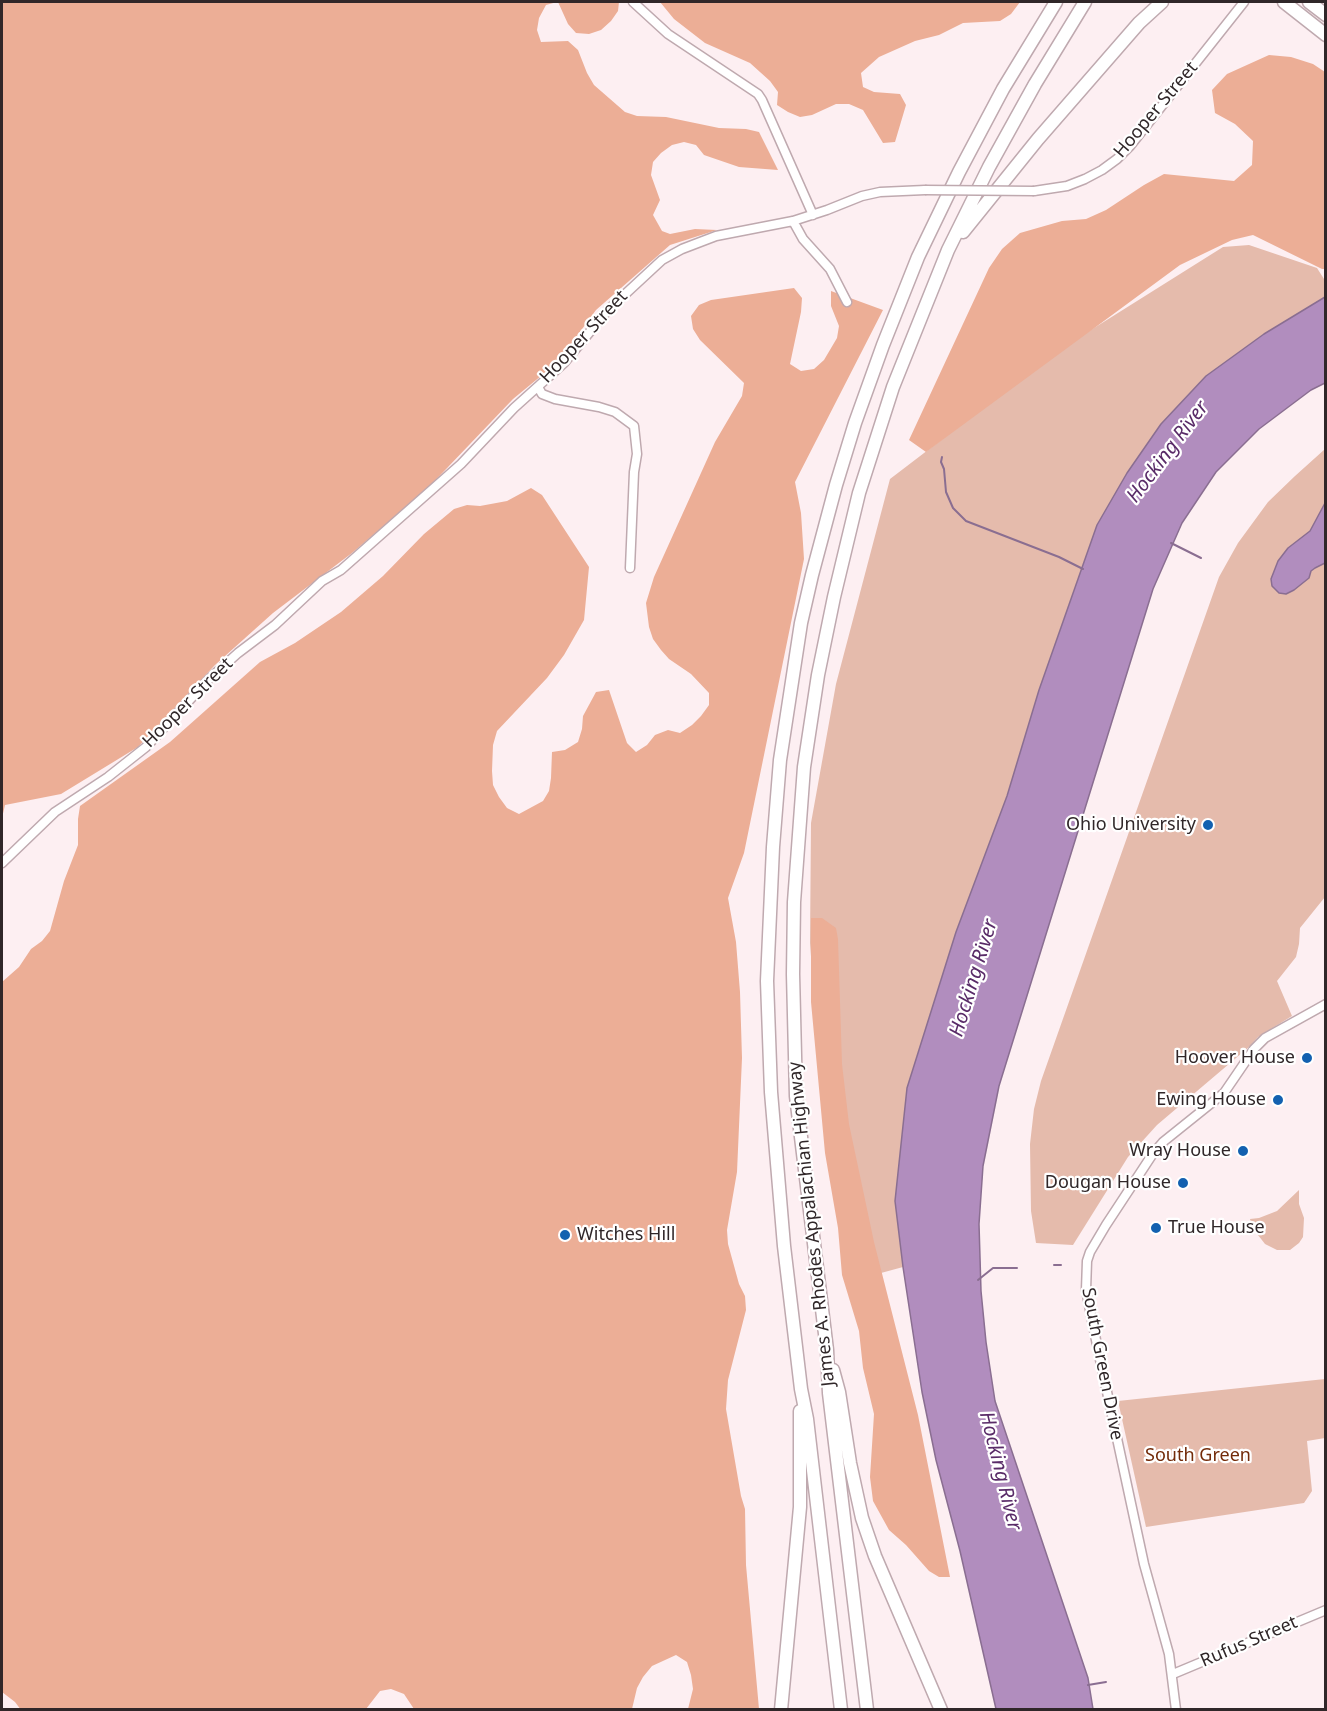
<!DOCTYPE html>
<style>
body{margin:0}
#map{position:relative;width:1327px;height:1711px;overflow:hidden;background:#fdeff2;font-family:"Noto Sans",sans-serif}
canvas{display:block}
.frame{position:absolute;inset:0;border:3px solid #302729;pointer-events:none}
</style>
<div id="map">
<canvas width="1327" height="1711"></canvas>
<div class="frame"></div>
</div>
<script>
const ctx = document.querySelector('canvas').getContext('2d');
ctx.lineJoin = 'round';
function fillPath(path, color) {
  ctx.fillStyle = color;
  ctx.fill(path, 'evenodd');
}
function toPath(rows) {
  const path = new Path2D();
  for (const r of rows) {
    path.moveTo(r[0], r[1]);
    for (let i = 2; i < r.length; i += 2) path.lineTo(r[i], r[i + 1]);
  }
  return path;
}
function strokePath(path, color, width, dash) {
  ctx.strokeStyle = color;
  ctx.lineWidth = width;
  ctx.lineCap = dash ? 'butt' : 'round';
  ctx.setLineDash(dash || []);
  ctx.stroke(path);
}
function label(font, color, halo, rows, align = 'center') {
  ctx.font = font + ' "Noto Sans",sans-serif';
  ctx.lineWidth = 4.5;
  ctx.setLineDash([]);
  ctx.textBaseline = 'middle';
  ctx.strokeStyle = halo;
  ctx.fillStyle = color;
  for (const [text, x, y, turn = 0] of rows) {
    ctx.save();
    ctx.translate(x, y);
    ctx.rotate((+turn || 0) * Math.PI / 180);
    ctx.textAlign = isNaN(turn) ? turn : align;
    if (halo) ctx.strokeText(text, 0, 0);
    ctx.fillText(text, 0, 0);
    ctx.restore();
  }
}
fillPath(toPath([
 [1249,245,1317,268,1324,279,1325,297,1264,334,1206,377,1161,424,1097,525,1039,690,1007,796,956,932,907,1088,895,1201,903,1267,881,1273,820,1079,810,943,811,823,836,684,890,479,1059,350,1223,247],
 [1325,449,1325,897,1300,928,1299,944,1296,957,1277,981,1292,1016,1258,1037,1249,1047,1157,1125,1128,1157,1073,1245,1036,1243,1031,1211,1030,1144,1034,1109,1041,1081,1219,577,1238,543,1268,502,1295,476],
 [1299,1190,1299,1204,1304,1218,1303,1237,1299,1243,1290,1250,1277,1250,1265,1244,1258,1235,1252,1227,1250,1219,1259,1218,1277,1211],
 [1325,1379,1325,1438,1307,1441,1312,1491,1304,1503,1146,1527,1118,1401]
]), '#e5bbac');
fillPath(toPath([
 [2,2,557,2,546,5,539,18,537,30,541,42,568,41,578,50,587,73,594,85,625,112,637,116,666,117,719,128,746,129,759,132,778,170,739,167,704,155,696,145,684,142,672,145,661,153,653,162,651,175,660,200,653,215,662,231,670,234,695,229,717,230,670,245,596,310,558,362,513,399,427,489,352,553,273,613,215,665,138,747,61,794,5,805,2,818],
 [558,2,619,2,618,11,611,21,601,30,589,34,576,33,568,24],
 [660,2,1020,2,1011,14,1000,21,963,23,939,35,915,41,879,57,861,73,863,87,874,92,900,94,906,105,895,142,883,143,863,110,849,104,836,104,812,115,800,117,788,112,777,105,778,92,770,81,750,63,705,43,674,19],
 [1269,55,1291,57,1313,64,1325,72,1325,269,1322,269,1253,235,1232,240,1180,265,926,452,909,440,989,268,1002,249,1020,233,1062,221,1086,219,1106,210,1144,185,1164,174,1234,181,1252,165,1253,141,1235,124,1215,113,1212,90,1227,74],
 [794,288,802,298,801,312,790,364,801,371,814,369,824,360,837,338,839,326,831,306,831,291,883,310,795,482,801,513,804,559,744,853,728,898,736,942,740,992,742,1058,737,1172,727,1230,728,1244,739,1284,745,1296,746,1310,728,1380,726,1409,741,1496,745,1509,746,1565,759,1709,688,1709,693,1689,691,1675,687,1662,676,1655,652,1666,643,1677,637,1688,632,1709,414,1709,404,1694,391,1689,380,1691,366,1709,21,1710,15,1702,2,1692,2,982,19,967,31,949,42,941,50,931,64,881,78,845,78,819,80,806,170,742,260,662,295,643,341,612,383,576,424,534,454,509,467,505,480,506,507,501,531,488,542,495,589,567,584,620,564,655,547,678,497,731,493,745,492,771,493,785,499,797,507,808,519,814,543,801,549,791,551,778,552,752,565,750,578,742,582,729,583,716,596,692,609,690,627,743,636,752,647,745,655,735,668,730,680,733,692,725,701,716,709,705,709,693,691,674,669,659,661,650,653,639,649,627,646,603,654,577,715,442,742,396,744,383,700,340,693,329,691,316,699,305,711,300],
 [811,918,822,918,836,928,838,939,842,1064,849,1124,874,1242,918,1415,950,1577,939,1577,929,1571,906,1545,889,1530,873,1501,870,1477,874,1414,863,1368,859,1331,842,1275,838,1228,825,1153,811,1002]
]), '#ecae96');
const water = toPath([
 [1325,297,1325,383,1311,390,1259,429,1216,472,1182,523,1153,589,999,1086,983,1166,979,1224,981,1291,986,1342,995,1401,1088,1678,1093,1709,996,1709,960,1551,936,1460,922,1392,903,1267,895,1201,907,1088,956,932,1007,796,1039,690,1097,525,1127,473,1161,424,1206,376,1264,334,1325,297],
 [1325,503,1325,563,1315,568,1311,571,1309,578,1294,590,1286,594,1279,593,1272,586,1271,579,1278,561,1288,548,1310,531,1325,503]
]);
fillPath(water, '#b18dbe');
strokePath(water, '#8a6e91', 1.5);
strokePath(toPath([
 [942,457,941,462,944,469,946,492,953,508,966,521,1059,557,1083,569],
 [1171,543,1201,558],
 [1054,1265,1061,1265],
 [978,1280,993,1268,1017,1268],
 [1088,1685,1106,1682]
]), '#8a6e91', 2);
const minor = toPath([
 [633,2,668,34,758,94,762,100,813,215],
 [1034,191,1067,186,1085,179,1102,170,1117,159,1130,146,1244,2],
 [793,221,803,239,830,269,847,302],
 [538,387,542,394,555,399,599,407,615,412,634,426,637,454,634,472,630,568],
 [2,863,55,812,108,777,146,747,209,679,238,653,275,625,322,581,341,570,461,464,514,408,564,363,608,310,662,260,682,249,716,236,793,221,827,210,862,196,880,192,925,190],
 [1173,1674,1326,1610],
 [1176,1710,1169,1654,1144,1564,1098,1350,1086,1290,1087,1261,1090,1252,1106,1225,1152,1155,1163,1142,1224,1093,1254,1049,1265,1038,1326,1004]
]);
const highway = toPath([
 [1284,2,1326,35],
 [1309,2,1326,15],
 [963,232,1038,139,1139,23,1162,2],
 [833,1370,839,1392,850,1463,862,1518,875,1556,941,1710],
 [781,1710,800,1507,800,1411],
 [841,1710,807,1419,801,1389,784,1246,771,1092,767,981,773,847,780,760,801,623,812,575,836,485,855,423,883,345,918,257,959,172,1003,89,1056,2],
 [867,1710,829,1393,827,1350,796,1096,793,974,794,902,804,767,818,675,834,597,859,493,893,387,948,250,989,167,1035,84,1085,2]
]);
strokePath(minor, '#bfa9af', 11);
strokePath(highway, '#bfa9af', 15);
strokePath(minor, '#fff', 8);
strokePath(highway, '#fff', 12);
const minorBridge = toPath([
 [925,190,1034,191]
]);
strokePath(minorBridge, '#bfa9af', 11, []);
strokePath(minorBridge, '#fff', 8);
for (const [x, y, r, color] of [
 [1208,825,6,"#1361b0"],
 [1307,1058,6,"#1361b0"],
 [1278,1100,6,"#1361b0"],
 [1243,1151,6,"#1361b0"],
 [1183,1183,6,"#1361b0"],
 [1156,1228,6,"#1361b0"],
 [565,1235,6,"#1361b0"]
]) {
  const dot = new Path2D();
  dot.arc(x, y, r, 0, 2 * Math.PI);
  ctx.fillStyle = color;
  ctx.fill(dot);
  strokePath(dot, '#fff', 2);
}
label('18px', '#302729', '#fff', [
 ["Hooper Street",1156,110,-50],
 ["Hooper Street",584,337,-47],
 ["Hooper Street",188,703,-45],
 ["James A. Rhodes Appalachian Highway",812,1224,-96],
 ["South Green Drive",1102,1364,79],
 ["Rufus Street",1249,1642,-23]
]);
label('18px', '#302729', '#fff', [
 ["Ohio University",1196,825],
 ["Hoover House",1295,1058],
 ["Ewing House",1266,1100],
 ["Wray House",1231,1151],
 ["Dougan House",1171,1183],
 ["True House",1168,1228,"left"],
 ["Witches Hill",577,1235,"left"]
], 'right');
label('18px', '#732b09', '#fff', [
 ["South Green",1198,1456]
]);
label('italic 20px', '#592b68', '#fff', [
 ["Hocking River",1168,452,-53],
 ["Hocking River",974,978,-73],
 ["Hocking River",1000,1471,76]
]);
</script>
